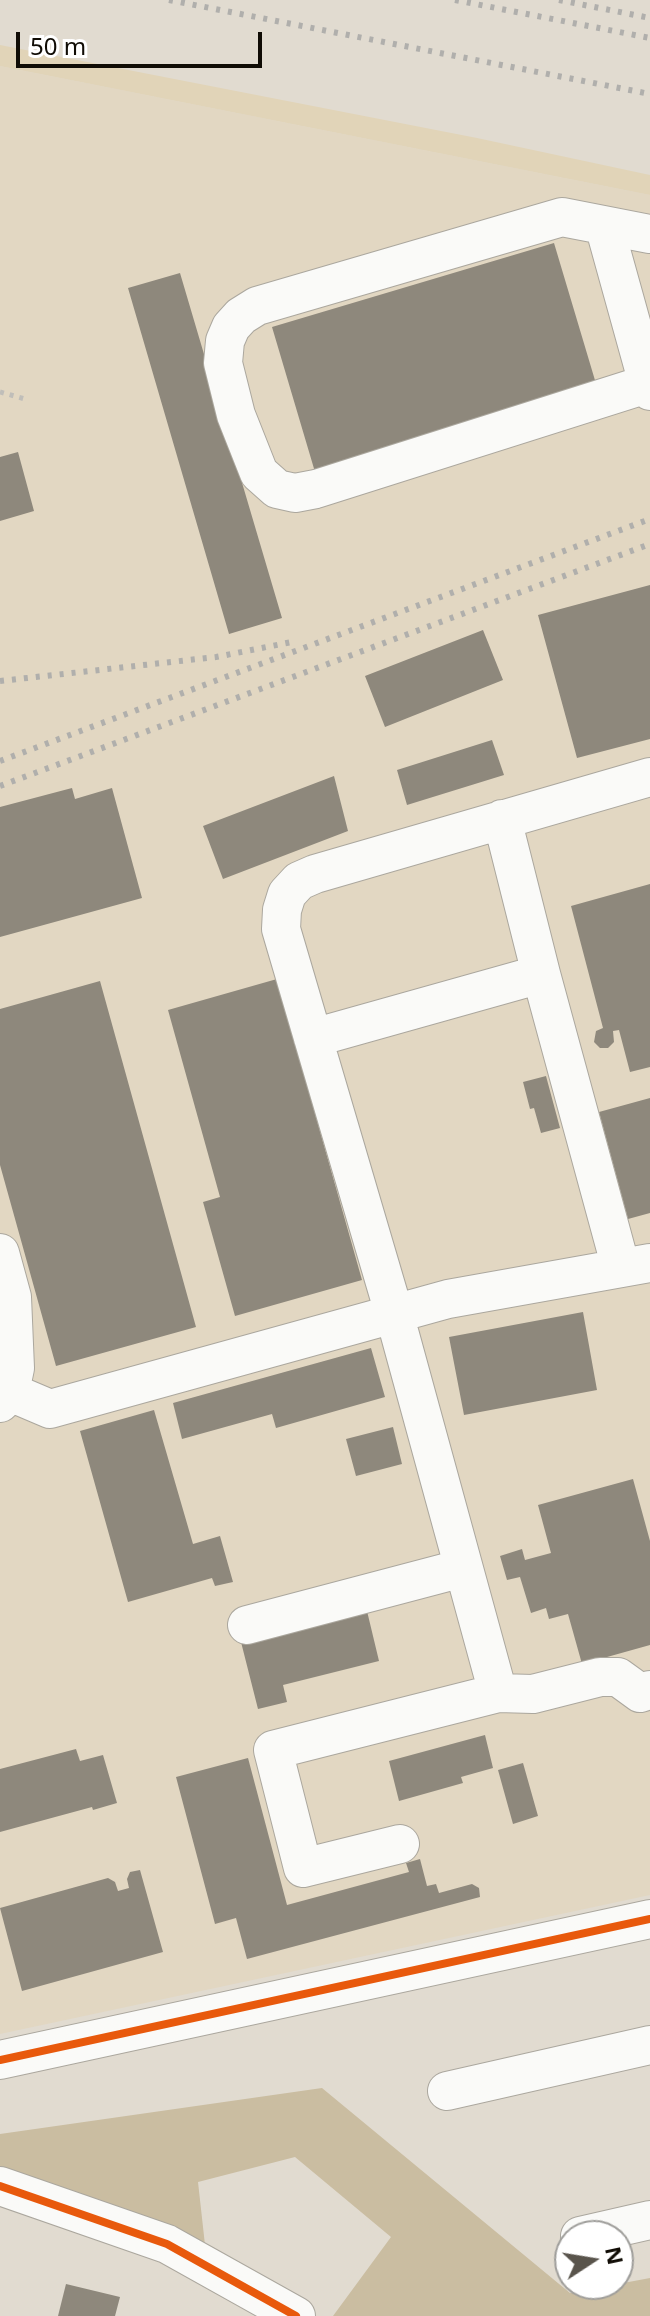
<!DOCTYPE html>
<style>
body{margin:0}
#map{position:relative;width:650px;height:2316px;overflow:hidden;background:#e1dbd0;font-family:"Noto Sans",sans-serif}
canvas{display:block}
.north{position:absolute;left:554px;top:2220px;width:80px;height:80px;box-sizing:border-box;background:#fff;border:2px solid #9f9e9b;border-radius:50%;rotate:78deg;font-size:22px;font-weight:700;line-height:32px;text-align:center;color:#100c05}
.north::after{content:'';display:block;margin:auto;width:28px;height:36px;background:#59544c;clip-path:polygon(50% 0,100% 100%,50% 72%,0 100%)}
.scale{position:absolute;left:16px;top:32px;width:246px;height:36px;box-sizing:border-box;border:4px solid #100c05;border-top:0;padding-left:10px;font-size:24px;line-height:28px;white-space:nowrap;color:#100c05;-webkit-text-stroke:6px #fff;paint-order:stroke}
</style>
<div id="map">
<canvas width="650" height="2316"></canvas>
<div class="north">N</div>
<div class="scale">50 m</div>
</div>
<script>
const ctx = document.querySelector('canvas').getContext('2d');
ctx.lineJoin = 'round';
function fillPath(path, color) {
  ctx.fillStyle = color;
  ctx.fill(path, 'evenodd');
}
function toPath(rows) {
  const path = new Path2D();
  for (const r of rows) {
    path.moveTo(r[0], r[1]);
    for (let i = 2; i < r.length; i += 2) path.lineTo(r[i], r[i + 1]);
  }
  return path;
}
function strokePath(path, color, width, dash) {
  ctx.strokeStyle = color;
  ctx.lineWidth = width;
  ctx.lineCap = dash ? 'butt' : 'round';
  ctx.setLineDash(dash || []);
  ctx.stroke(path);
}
fillPath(toPath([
 [0,66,650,195,650,1895,0,2034]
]), '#e2d7c2');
fillPath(toPath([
 [0,45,477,138,650,175,650,195,0,66]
]), '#e1d4b8');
fillPath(toPath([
 [322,2088,570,2293,650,2278,650,2316,333,2316,391,2237,295,2157,198,2182,205,2245,0,2179,0,2134]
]), '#cabda1');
fillPath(toPath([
 [554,243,597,387,315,472,272,327],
 [180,273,282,618,229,634,128,288],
 [18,452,34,511,0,521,0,457],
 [650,585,650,739,577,758,538,615],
 [483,630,503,680,385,727,365,676],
 [492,740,504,775,407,805,397,770],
 [334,776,348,831,223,879,203,826],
 [72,788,75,799,112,788,142,898,0,937,0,807],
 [650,884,650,1067,630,1072,619,1030,613,1031,614,1042,608,1048,600,1048,594,1042,596,1031,603,1028,571,906],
 [277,979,362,1280,235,1316,203,1202,220,1197,168,1010],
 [100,981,196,1327,56,1366,0,1165,0,1009],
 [546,1076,560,1128,541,1133,534,1108,530,1109,523,1082],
 [650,1098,650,1213,628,1219,599,1112],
 [583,1312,597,1390,464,1415,449,1337],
 [371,1348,385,1397,276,1428,272,1414,182,1439,173,1403],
 [154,1410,193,1544,220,1536,233,1582,215,1586,212,1578,128,1602,80,1431],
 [393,1427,402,1464,356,1476,346,1439],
 [633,1479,650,1541,650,1645,582,1664,568,1614,549,1619,546,1608,531,1613,520,1577,507,1580,500,1556,522,1549,525,1560,551,1553,538,1505],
 [367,1611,379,1661,283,1685,287,1702,258,1709,241,1642],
 [485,1735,493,1768,461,1777,463,1783,399,1801,389,1761],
 [76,1749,80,1761,103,1755,117,1803,93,1810,92,1807,0,1832,0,1769],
 [248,1758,287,1905,409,1872,406,1863,420,1859,427,1886,436,1884,439,1893,472,1884,479,1888,480,1897,247,1959,236,1918,215,1924,176,1777],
 [523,1763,538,1816,513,1824,498,1770],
 [140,1870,163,1952,22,1991,0,1908,108,1878,115,1882,118,1891,129,1888,127,1879,130,1872],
 [66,2284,120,2297,115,2316,58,2316]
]), '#8e887c');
const minor = toPath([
 [604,225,650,391],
 [650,234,562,217,257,306,241,316,231,327,225,341,223,363,236,415,259,473,277,489,295,493,316,489,650,383],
 [650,777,315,874,299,881,287,894,282,910,281,929,394,1313,498,1693,533,1694,600,1677,618,1677,640,1693,650,1690],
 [502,819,541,974,621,1268],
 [313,1038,541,974],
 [0,1253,12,1297,15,1368,10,1392,0,1403],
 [10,1392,50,1409,448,1299,650,1263],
 [247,1625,463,1568],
 [400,1844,303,1868,273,1750,498,1693],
 [0,2060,650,1919],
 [447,2091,650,2045],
 [0,2186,167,2244,296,2316],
 [580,2236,650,2220]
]);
strokePath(minor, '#aba79e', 40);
strokePath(toPath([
 [0,392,25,399]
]), '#c0beb9', 5, [4, 6]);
strokePath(minor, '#fafaf8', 38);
strokePath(toPath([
 [169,0,650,94],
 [455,0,650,38],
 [559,0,650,18],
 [0,681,216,657,297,641],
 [0,761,650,519],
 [0,786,650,544]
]), '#b0afac', 6, [4, 8]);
strokePath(toPath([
 [0,2060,650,1919],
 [0,2186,167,2244,296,2316]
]), '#e8590c', 8);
</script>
